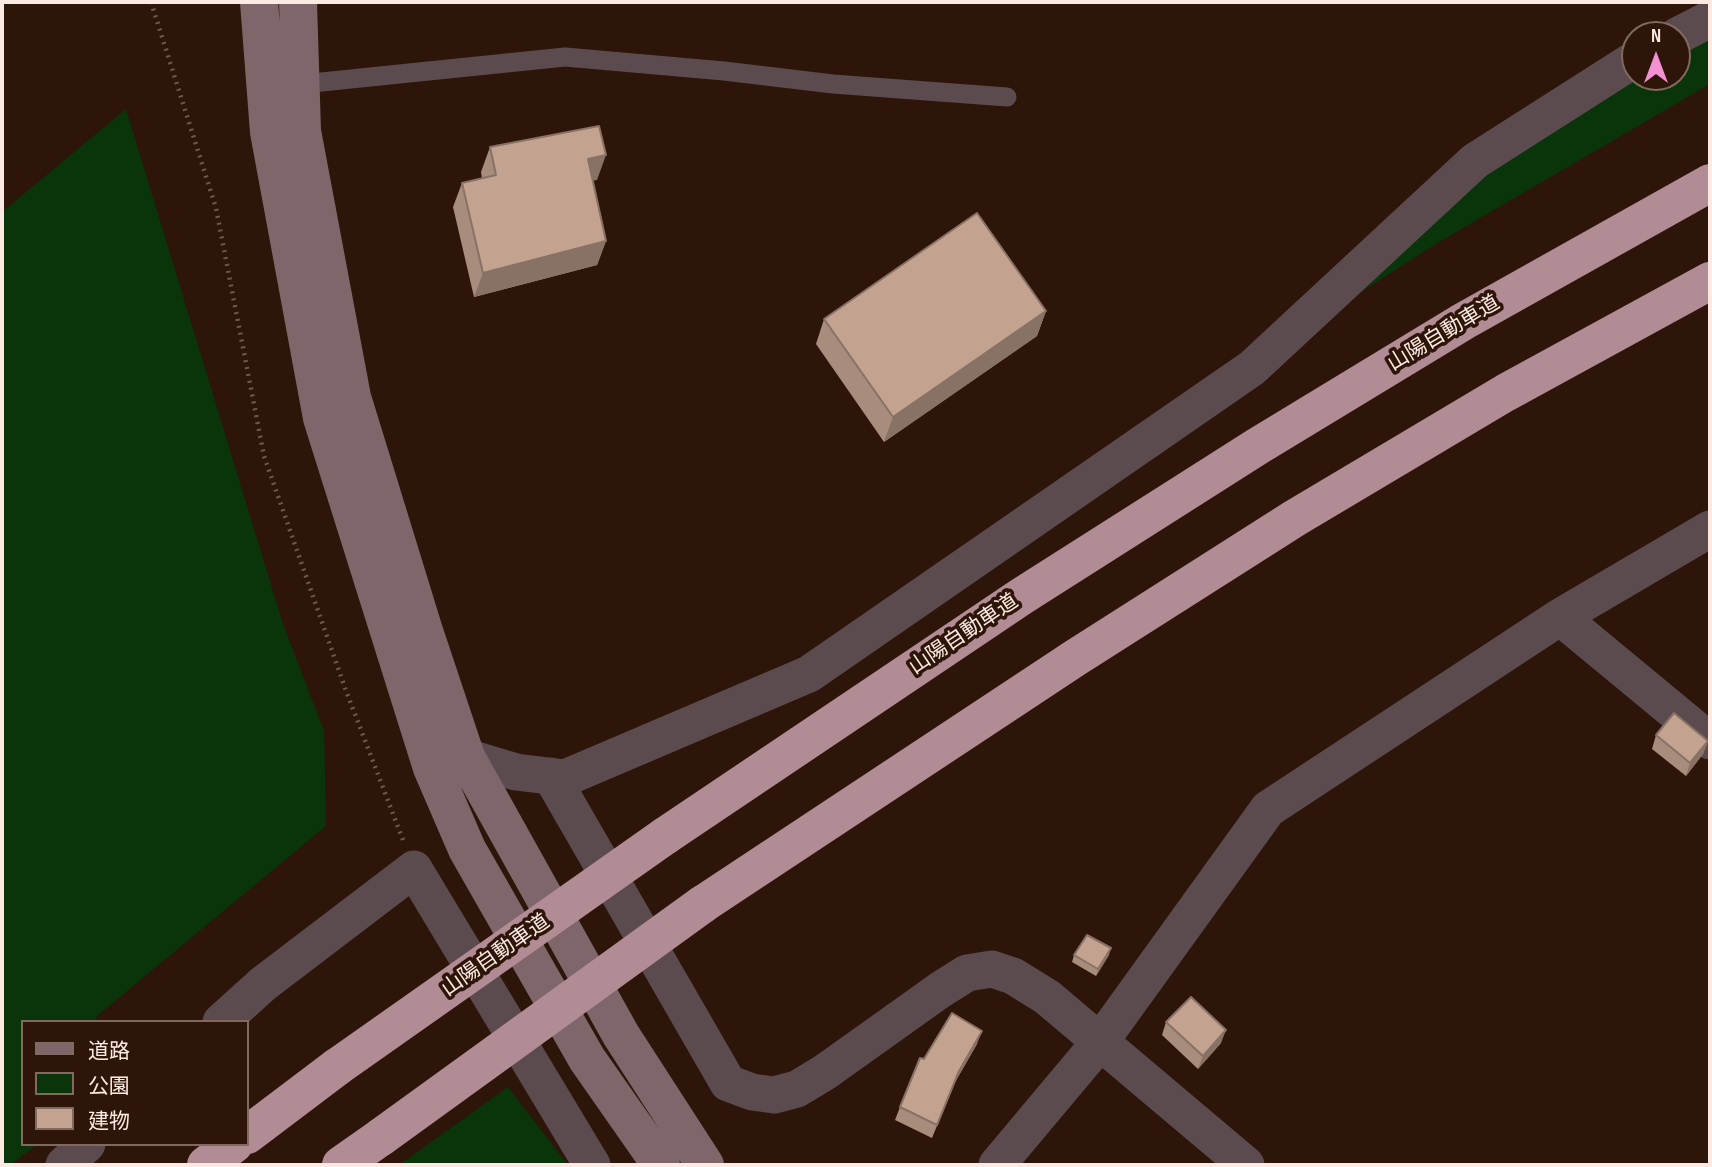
<!DOCTYPE html>
<meta charset="utf-8">
<style>
body{margin:0}
#map{position:relative;width:1712px;height:1167px;overflow:hidden;background:#2e1509;font-family:"Sofia Sans Condensed","Noto Sans JP",sans-serif}
canvas{display:block}
.frame{position:absolute;inset:0;border:4px solid #fce9e1;pointer-events:none}
.legend{position:absolute;left:21px;top:1020px;width:228px;height:126px;box-sizing:border-box;background:#2e1509;border:2px solid #806a5f;margin:0;padding:9px 12px;list-style:none;font-size:21px;color:#fce9e1}
.legend li{display:flex;align-items:center;gap:14px;height:35px}
.legend b{width:35px;border:2px solid #806a5f}
.north{position:absolute;left:1621px;top:21px;width:70px;height:70px;box-sizing:border-box;background:#2e1509;border:2px solid #806a5f;border-radius:50%;rotate:0deg;font-size:19px;font-weight:700;line-height:28px;text-align:center;color:#fce9e1}
.north::after{content:'';display:block;margin:auto;width:24px;height:32px;background:#f491d3;clip-path:polygon(50% 0,100% 100%,50% 72%,0 100%)}
</style>
<div id="map">
<canvas width="1712" height="1167"></canvas>
<div class="frame"></div>
<ul class="legend">
<li><b style="height:9px;background:#7e666b"></b>道路</li>
<li><b style="height:19px;background:#0a340a"></b>公園</li>
<li><b style="height:19px;background:#c3a390"></b>建物</li>
</ul>
<div class="north">N</div>
</div>
<script>
const ctx = document.querySelector('canvas').getContext('2d');
ctx.lineJoin = 'round';
function fillPath(path, color) {
  ctx.fillStyle = color;
  ctx.fill(path, 'evenodd');
}
function toPath(rows) {
  const path = new Path2D();
  for (const r of rows) {
    path.moveTo(r[0], r[1]);
    for (let i = 2; i < r.length; i += 2) path.lineTo(r[i], r[i + 1]);
  }
  return path;
}
function strokePath(path, color, width, dash) {
  ctx.strokeStyle = color;
  ctx.lineWidth = width;
  ctx.lineCap = dash ? 'butt' : 'round';
  ctx.setLineDash(dash || []);
  ctx.stroke(path);
}
function label(font, color, halo, rows, align = 'center') {
  ctx.font = font + ' "Sofia Sans Condensed","Noto Sans JP",sans-serif';
  ctx.lineWidth = 7;
  ctx.setLineDash([]);
  ctx.textBaseline = 'middle';
  ctx.strokeStyle = halo;
  ctx.fillStyle = color;
  for (const [text, x, y, turn = 0] of rows) {
    ctx.save();
    ctx.translate(x, y);
    ctx.rotate((+turn || 0) * Math.PI / 180);
    ctx.textAlign = isNaN(turn) ? turn : align;
    if (halo) ctx.strokeText(text, 0, 0);
    ctx.fillText(text, 0, 0);
    ctx.restore();
  }
}
fillPath(toPath([
 [1710,30,1710,84,1439,242,1280,344,1500,152,1635,77,1677,77,1677,50],
 [126,109,283,624,324,731,326,826,97,1016,96,1022,23,1022,23,1144,38,1144,10,1165,2,1165,2,212],
 [508,1087,568,1165,399,1165]
]), '#0a340a');
strokePath(toPath([
 [151,2,216,208,264,456,345,688,403,840]
]), '#6e574c', 4.5, [2, 5]);
strokePath(toPath([
 [302,84,565,57,724,71,833,84,1007,97]
]), '#5b4b4f', 19);
strokePath(toPath([
 [1677,36,1710,19],
 [1560,617,1710,741],
 [466,757,516,772,565,778,809,674,1252,368,1475,161,1635,59],
 [551,776,728,1083,752,1092,774,1095,797,1089,825,1072,940,990,967,973,992,969,1013,976,1047,997,1246,1165],
 [221,1022,263,984,414,869,592,1165],
 [64,1165,87,1144],
 [997,1165,1100,1042,1268,809,1560,617,1710,529]
]), '#5b4b4f', 37);
strokePath(toPath([
 [259,2,269,132,322,418,432,768,467,849,587,1059,661,1165],
 [298,2,302,131,352,397,424,631,466,757,621,1035,705,1165]
]), '#7e666b', 38);
strokePath(toPath([
 [665,836,1022,596,1258,446,1464,321,1710,183],
 [703,904,1075,658,1295,518,1505,393,1710,281],
 [247,1135,337,1067],
 [206,1165,234,1144],
 [341,1165,381,1137]
]), '#b18c94', 38);
strokePath(toPath([
 [337,1067,665,836],
 [381,1137,703,904]
]), '#b18c94', 38);
fillPath(toPath([
 [490,147,597,180,593,180,606,241,597,265,474,297,453,207,462,183,482,178,481,172],
 [1046,311,1037,336,884,442,816,344,824,319],
 [1656,735,1708,741,1703,754,1686,776,1652,749],
 [1074,955,1109,955,1096,976,1072,962],
 [1166,1022,1221,1043,1198,1069,1162,1035],
 [977,1044,954,1084,932,1138,895,1120,900,1107,924,1059]
]), '#a88c7c');
fillPath(toPath([
 [606,155,597,180,579,183,588,159],
 [606,241,597,265,474,297,483,273],
 [1046,311,1037,336,884,442,893,417],
 [1708,741,1703,754,1686,776,1690,763],
 [1111,948,1109,955,1096,976,1098,969],
 [1226,1030,1221,1043,1198,1069,1203,1056],
 [982,1031,977,1044,954,1084,932,1138,959,1071]
]), '#887265');
const building = toPath([
 [599,126,606,155,588,159,606,241,483,273,462,183,496,175,490,147,599,126],
 [977,213,1046,311,893,417,824,319,977,213],
 [1674,713,1708,741,1690,763,1656,735,1674,713],
 [1087,935,1111,948,1098,969,1074,955,1087,935],
 [1191,997,1226,1030,1203,1056,1166,1022,1191,997],
 [952,1013,982,1031,959,1071,937,1125,900,1107,920,1058,924,1059,952,1013]
]);
fillPath(building, '#c3a390');
strokePath(building, '#887265', 2);
label('21px', '#fce9e1', '#2e1509', [
 ["山陽自動車道",1444,334,-31],
 ["山陽自動車道",964,635,-34],
 ["山陽自動車道",496,956,-35]
]);
</script>
